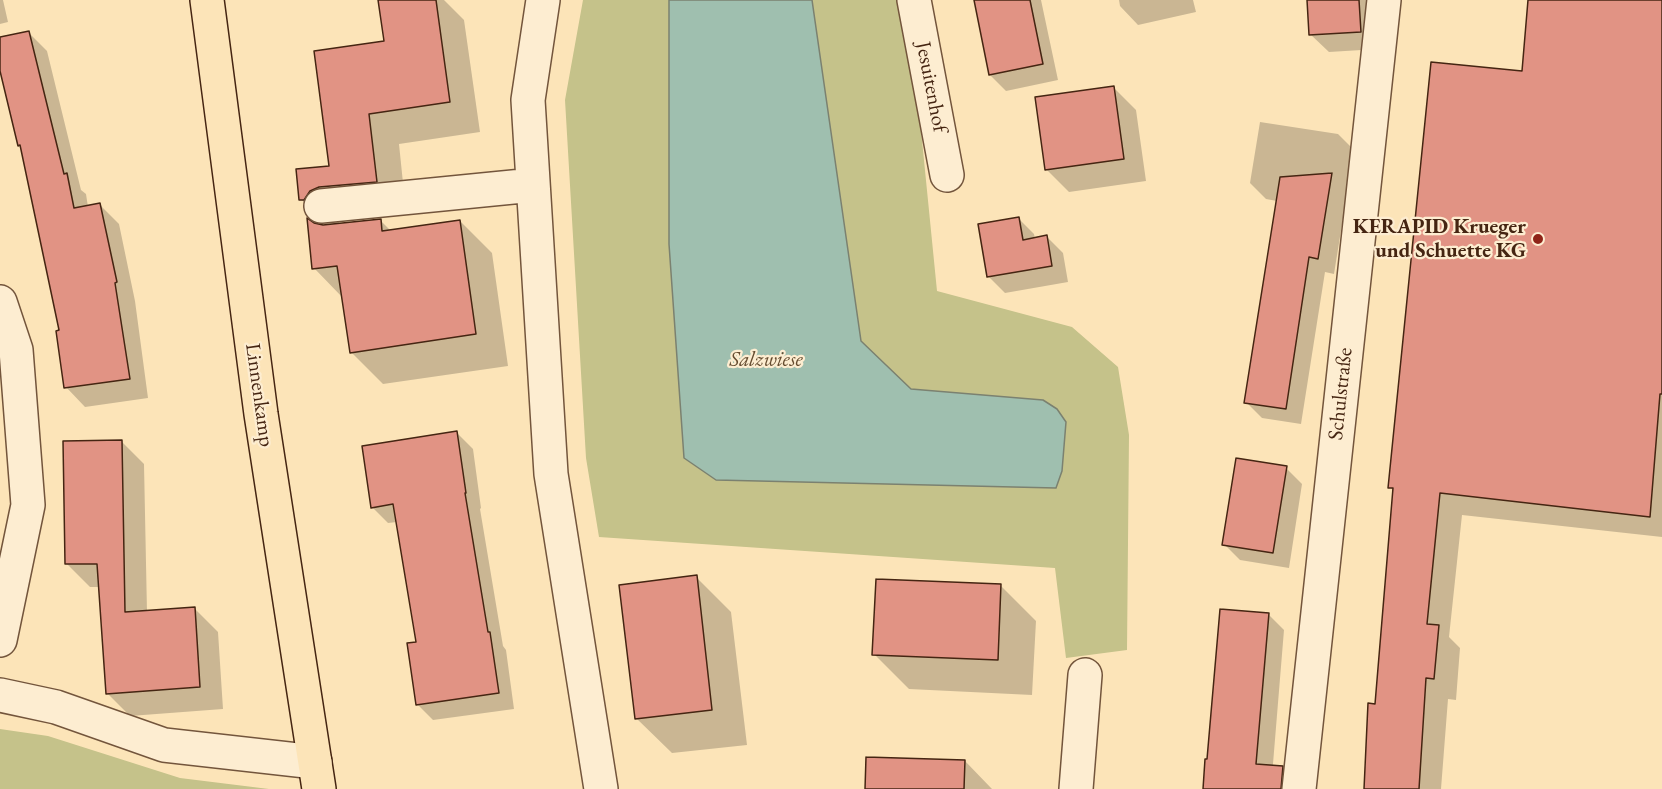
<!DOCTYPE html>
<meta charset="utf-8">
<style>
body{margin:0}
canvas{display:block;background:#fce4b8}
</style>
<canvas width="1662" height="789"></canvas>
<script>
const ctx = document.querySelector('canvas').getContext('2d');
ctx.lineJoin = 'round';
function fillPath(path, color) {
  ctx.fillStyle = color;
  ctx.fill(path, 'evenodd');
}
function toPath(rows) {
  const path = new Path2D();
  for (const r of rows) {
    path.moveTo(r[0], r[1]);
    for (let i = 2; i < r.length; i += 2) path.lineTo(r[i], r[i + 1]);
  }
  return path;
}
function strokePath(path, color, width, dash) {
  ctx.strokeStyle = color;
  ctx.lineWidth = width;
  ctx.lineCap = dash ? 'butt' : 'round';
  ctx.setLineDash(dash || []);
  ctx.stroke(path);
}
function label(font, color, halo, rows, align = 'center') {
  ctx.font = font + ' "EB Garamond",serif';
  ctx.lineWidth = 4.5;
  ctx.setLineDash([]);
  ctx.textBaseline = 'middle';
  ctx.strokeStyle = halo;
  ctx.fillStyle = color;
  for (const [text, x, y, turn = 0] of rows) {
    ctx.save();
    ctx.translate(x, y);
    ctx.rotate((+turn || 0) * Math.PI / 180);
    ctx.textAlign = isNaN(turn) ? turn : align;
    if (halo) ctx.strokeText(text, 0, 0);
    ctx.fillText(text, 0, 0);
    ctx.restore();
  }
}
fillPath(toPath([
 [583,0,901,0,918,100,937,291,1072,327,1118,367,1129,435,1127,650,1066,658,1055,568,599,537,586,458,565,100],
 [0,729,48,736,180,778,269,789,0,789]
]), '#c5c28a');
const water = toPath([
 [669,0,812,0,861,341,911,389,1043,400,1057,409,1066,422,1062,471,1056,488,716,480,684,458,669,244,669,0]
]);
fillPath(water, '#9fbfaf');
strokePath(water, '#7b8170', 1.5);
fillPath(toPath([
 [0,0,3,0,8,22,0,24],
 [379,0,444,0,464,20,480,132,399,144,406,212,350,217,340,221,338,225,380,220,391,231,460,221,492,253,508,366,383,384,351,352,343,298,314,268,313,225,327,226,301,199,331,167,386,42],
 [975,0,1041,0,1058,80,1006,91,990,75],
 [1119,0,1193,0,1196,12,1138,25,1120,6],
 [1309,0,1376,0,1378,49,1329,52,1310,34],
 [1530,0,1662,0,1662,537,1462,515,1449,637,1460,648,1456,700,1448,699,1441,789,1365,789,1376,705,1394,491,1390,487,1524,72],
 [28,32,47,51,81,190,86,194,88,207,100,205,119,224,135,301,148,398,85,407,66,387,61,332,22,147,20,145,0,65,0,39],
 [1113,87,1136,110,1146,181,1069,192,1046,169],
 [1260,122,1338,134,1354,150,1334,274,1325,272,1301,424,1262,418,1246,402,1277,201,1266,199,1250,183],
 [1018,218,1034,234,1035,239,1047,237,1063,253,1068,282,1005,293,989,277],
 [457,433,473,449,481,508,480,509,503,646,506,650,514,709,433,720,417,704,417,643,397,522,388,523,372,507],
 [121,441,144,464,147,612,195,609,218,632,223,709,130,716,107,693,100,587,90,587,67,564],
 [1286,468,1302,484,1289,568,1240,560,1224,544],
 [696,577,731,612,747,745,672,753,636,718],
 [1001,586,1036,621,1032,695,909,689,874,654],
 [1268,614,1284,630,1272,776,1277,789,1204,789],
 [965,761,992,789,867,789]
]), '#0003');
const building = toPath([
 [378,0,436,0,450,102,369,114,377,182,319,187,310,191,304,200,299,200,296,169,329,166,314,51,384,41,378,0],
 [974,0,1030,0,1043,64,989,75,974,0],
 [1307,0,1359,0,1361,32,1309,35,1307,0],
 [1528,0,1662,0,1662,394,1660,394,1650,517,1440,493,1427,624,1439,625,1434,679,1426,678,1419,789,1364,789,1368,703,1375,704,1393,488,1388,488,1431,62,1522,71,1528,0],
 [29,31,64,174,67,173,74,208,100,203,117,282,115,283,130,379,64,388,56,331,59,330,20,145,18,146,0,71,0,37,29,31],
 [1114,86,1124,159,1045,170,1035,97,1114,86],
 [1332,173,1318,259,1309,257,1286,409,1244,403,1280,177,1332,173],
 [1019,217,1023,240,1047,235,1052,266,987,277,978,224,1019,217],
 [307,218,314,223,323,225,381,219,382,231,460,220,476,334,350,353,337,266,312,269,307,218],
 [457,431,466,493,465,493,488,632,490,632,499,693,416,705,407,643,416,642,393,504,371,508,362,446,457,431],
 [122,440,125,612,195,607,200,687,106,694,97,564,65,564,63,441,122,440],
 [1236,458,1287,466,1273,553,1222,545,1236,458],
 [697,575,712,710,635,719,619,585,697,575],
 [876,579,1001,584,998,660,872,655,876,579],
 [1220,609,1269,613,1256,764,1283,766,1281,789,1203,789,1205,759,1207,759,1220,609],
 [866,757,965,760,964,789,865,789,866,757]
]);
fillPath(building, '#e19384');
strokePath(building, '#452512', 1.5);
const minor = toPath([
 [543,0,528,100,551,474,601,789],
 [914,0,947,175],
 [321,206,533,185],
 [0,302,16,350,28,505,0,640],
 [0,695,56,707,164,745,315,762],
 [1076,789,1085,675],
 [1299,789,1384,0]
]);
const major = toPath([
 [207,0,261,414,319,789]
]);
strokePath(minor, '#73553c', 36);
strokePath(major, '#452512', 36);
strokePath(minor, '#fdedd1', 33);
strokePath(major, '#fce4b8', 33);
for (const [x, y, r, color] of [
 [1538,239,6,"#8f2418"]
]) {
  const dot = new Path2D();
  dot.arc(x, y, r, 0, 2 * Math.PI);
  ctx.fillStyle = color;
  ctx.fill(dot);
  strokePath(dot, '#fdedd1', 2);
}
label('21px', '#452512', '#fdedd1', [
 ["Jesuitenhof",931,87,79],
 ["Schulstraße",1341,394,-84],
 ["Linnenkamp",259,395,82]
]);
label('bold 21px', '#452512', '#fdedd1', [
 ["KERAPID Krueger",1526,227],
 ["und Schuette KG",1526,251]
], 'right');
label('italic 21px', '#654c30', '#fdedd1', [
 ["Salzwiese",766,360]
]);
</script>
